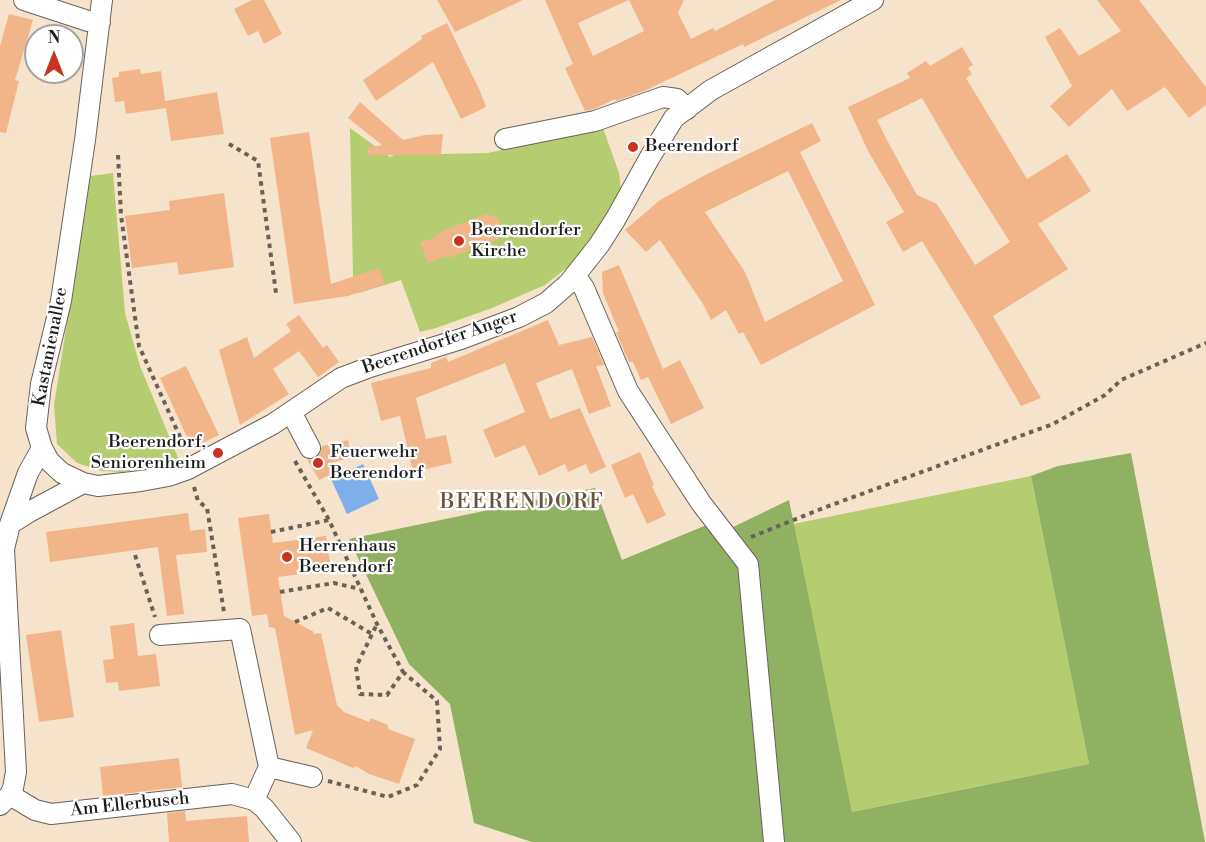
<!DOCTYPE html>
<style>
body{margin:0}
#map{position:relative;width:1206px;height:842px;overflow:hidden;background:#f6e3cb;font-family:"Libre Bodoni",serif}
canvas{display:block}
.north{position:absolute;left:24px;top:24px;width:60px;height:60px;box-sizing:border-box;background:#fff;border:2px solid #a4a4a4;border-radius:50%;rotate:0deg;font-size:16px;font-weight:700;line-height:24px;text-align:center;color:#1c1c1c}
.north::after{content:'';display:block;margin:auto;width:21px;height:27px;background:#c8321e;clip-path:polygon(50% 0,100% 100%,50% 72%,0 100%)}
</style>
<div id="map">
<canvas width="1206" height="842"></canvas>
<div class="north">N</div>
</div>
<script>
const ctx = document.querySelector('canvas').getContext('2d');
ctx.lineJoin = 'round';
function fillPath(path, color) {
  ctx.fillStyle = color;
  ctx.fill(path, 'evenodd');
}
function toPath(rows) {
  const path = new Path2D();
  for (const r of rows) {
    path.moveTo(r[0], r[1]);
    for (let i = 2; i < r.length; i += 2) path.lineTo(r[i], r[i + 1]);
  }
  return path;
}
function strokePath(path, color, width, dash) {
  ctx.strokeStyle = color;
  ctx.lineWidth = width;
  ctx.lineCap = dash ? 'butt' : 'round';
  ctx.setLineDash(dash || []);
  ctx.stroke(path);
}
function label(font, color, halo, rows, align = 'center') {
  ctx.font = font + ' "Libre Bodoni",serif';
  ctx.lineWidth = 4.5;
  ctx.setLineDash([]);
  ctx.textBaseline = 'middle';
  ctx.strokeStyle = halo;
  ctx.fillStyle = color;
  for (const [text, x, y, turn = 0] of rows) {
    ctx.save();
    ctx.translate(x, y);
    ctx.rotate((+turn || 0) * Math.PI / 180);
    ctx.textAlign = isNaN(turn) ? turn : align;
    if (halo) ctx.strokeText(text, 0, 0);
    ctx.fillText(text, 0, 0);
    ctx.restore();
  }
}
fillPath(toPath([
 [350,128,390,157,394,155,488,153,603,128,619,173,621,190,608,216,569,266,545,285,492,308,436,328,420,332,401,280,359,293,353,277],
 [113,173,125,313,140,366,179,460,123,472,102,471,77,463,57,444,54,405,90,176],
 [1031,476,1089,764,852,812,793,524]
]), '#b6cc70');
fillPath(toPath([
 [1131,453,1205,842,532,842,474,823,450,704,409,664,349,539,595,488,622,560,709,524,729,529,789,500,852,812,1089,764,1031,476,1058,466]
]), '#90b062');
fillPath(toPath([
 [363,464,379,499,347,514,331,479]
]), '#7fafea');
fillPath(toPath([
 [252,0,264,0,282,34,264,44,258,31,248,36,234,9],
 [437,0,523,0,455,32],
 [545,0,684,0,678,13,691,39,713,28,715,31,775,0,841,0,744,47,743,44,644,91,616,101,615,99,594,109,585,111,565,68,573,64],
 [629,0,644,31,593,56,578,23],
 [1097,0,1139,0,1206,87,1206,105,1189,118,1165,87,1127,111,1112,89,1069,127,1050,106,1072,86,1045,37,1060,28,1079,56,1121,31],
 [9,14,33,20,15,80,19,81,6,133,0,132,0,46],
 [447,23,480,91,486,107,461,119,433,62,376,101,363,80,422,39,421,36],
 [962,47,973,65,968,68,972,74,966,78,1027,179,1067,154,1091,191,1038,224,1068,269,993,316,1041,398,1021,406,975,327,922,241,903,252,886,222,904,212,868,151,848,107,910,78,907,73,926,61,930,66],
 [922,98,955,155,1010,242,975,265,937,204,917,195,888,142,877,120],
 [140,69,141,74,161,71,165,101,217,92,224,134,171,141,166,108,126,114,124,101,115,102,112,78,119,77,119,72],
 [360,102,403,140,425,135,443,134,441,155,368,155,367,148,382,145,348,118],
 [812,123,821,141,800,152,875,305,761,365,743,332,739,334,726,310,711,320,703,304,660,240,646,252,625,230,660,200,707,174],
 [788,171,843,281,765,322,745,272,705,212],
 [309,132,331,284,379,268,385,284,348,296,294,304,270,138],
 [224,193,234,267,179,275,177,262,132,268,125,216,170,210,169,201],
 [487,214,498,218,502,230,498,240,448,258,445,256,428,263,420,243,437,236,439,232],
 [619,265,663,369,680,360,704,408,671,424,648,377,641,380,633,362,629,362,616,332,619,332,603,293,602,272],
 [299,315,323,348,327,345,339,362,318,377,299,351,273,369,289,394,240,425,219,350,247,337,254,358,291,331,286,324],
 [548,320,559,345,592,337,604,365,596,366,611,406,589,414,572,369,536,383,550,419,580,408,606,467,590,474,586,464,568,472,565,464,539,476,525,445,495,458,483,430,525,412,505,363,416,398,426,439,446,435,452,463,413,472,400,416,381,421,371,383,431,368,431,363,446,357,448,362],
 [186,366,219,435,192,448,160,378],
 [348,440,352,457,328,464,333,473,319,480,307,459,310,460,316,458,320,454,322,446],
 [640,452,654,485,652,486,666,515,647,524,633,494,625,498,611,465],
 [188,513,190,531,205,529,207,552,176,555,184,614,167,616,158,547,50,562,46,532],
 [269,514,273,543,326,536,331,570,278,577,284,616,314,632,313,634,321,633,337,705,344,712,369,722,371,718,388,725,388,729,415,739,399,784,369,774,356,766,353,768,306,748,313,730,295,735,275,628,269,627,267,614,252,616,238,518],
 [134,623,138,656,156,654,160,686,119,691,118,682,106,683,103,660,114,659,110,626],
 [61,630,74,717,39,722,26,635],
 [179,758,182,787,103,796,100,767],
 [185,811,186,821,247,816,249,842,169,842,167,813]
]), '#f1b589');
const minor = toPath([
 [24,0,88,21,100,22],
 [102,0,85,140,61,301,41,384,36,428,42,448,49,461,62,473,83,483,98,486,141,481,168,476,188,469,273,424,341,378,370,367,461,339,519,317,546,303,569,283,599,245,615,220,650,157,674,118,711,90,873,0],
 [505,139,595,121,663,97,677,99,687,109],
 [575,275,584,288,628,391,701,503,748,564,774,842],
 [291,412,310,448],
 [10,524,29,512,83,483],
 [160,635,240,629,269,767,254,800],
 [269,767,312,777],
 [10,795,35,810,51,814,232,794,254,800,264,808,291,842],
 [0,805,10,795,13,788,16,772,4,549,10,524,28,473,42,448]
]);
strokePath(minor, '#686259', 22);
strokePath(toPath([
 [229,144,258,161,276,293],
 [118,155,121,215,139,346,185,448],
 [295,461,329,520,377,624,403,672,387,695,360,694,356,667,377,624],
 [194,487,198,501,207,508,224,612],
 [271,532,329,520],
 [751,537,826,507,1053,424,1105,395,1121,380,1206,343],
 [135,555,155,617],
 [280,592,334,583,360,589],
 [295,622,328,608,372,634],
 [328,781,388,797,417,785,440,749,437,701,403,672]
]), '#686259', 4, [4.5, 4.5]);
strokePath(minor, '#fff', 20);
for (const [x, y, r, color] of [
 [633,147,6,"#c8321e"],
 [459,241,6,"#c8321e"],
 [218,453,6,"#c8321e"],
 [318,463,6,"#c8321e"],
 [287,557,6,"#c8321e"]
]) {
  const dot = new Path2D();
  dot.arc(x, y, r, 0, 2 * Math.PI);
  ctx.fillStyle = color;
  ctx.fill(dot);
  strokePath(dot, '#fff', 2);
}
label('18px', '#1c1c1c', '#fff', [
 ["Beerendorf",645,147],
 ["Beerendorfer",471,231],
 ["Kirche",471,252],
 ["Beerendorf,",206,443,"right"],
 ["Seniorenheim",206,464,"right"],
 ["Feuerwehr",330,453],
 ["Beerendorf",330,474],
 ["Herrenhaus",299,547],
 ["Beerendorf",299,568]
], 'left');
label('18px', '#1c1c1c', '#fff', [
 ["Beerendorfer Anger",440,343,-19],
 ["Kastanienallee",51,347,-79],
 ["Am Ellerbusch",130,805,-6]
]);
ctx.letterSpacing = '1.5px';
label('21px', '#675242', '#fff', [
 ["BEERENDORF",522,503]
]);
ctx.letterSpacing = '0px';
</script>
